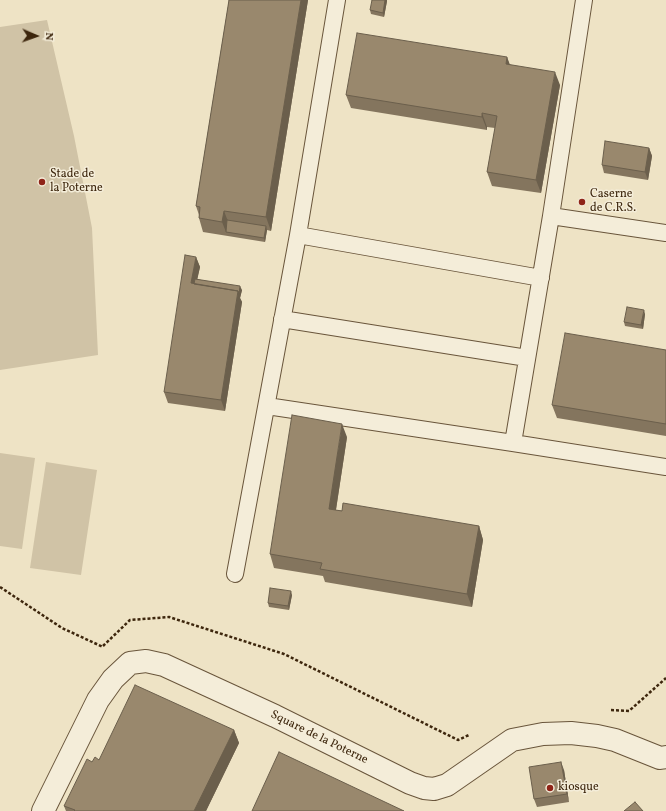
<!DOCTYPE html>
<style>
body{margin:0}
#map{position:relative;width:666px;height:811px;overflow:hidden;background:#eee3c5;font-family:Vollkorn,serif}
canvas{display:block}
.north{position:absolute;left:16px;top:16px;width:40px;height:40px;-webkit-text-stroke:3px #f4edd9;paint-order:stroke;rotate:92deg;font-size:11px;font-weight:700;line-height:16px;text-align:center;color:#3d260d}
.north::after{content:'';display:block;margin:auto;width:14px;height:18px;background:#3d260d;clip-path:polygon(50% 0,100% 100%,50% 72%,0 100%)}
</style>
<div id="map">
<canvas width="666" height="811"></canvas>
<div class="north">N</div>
</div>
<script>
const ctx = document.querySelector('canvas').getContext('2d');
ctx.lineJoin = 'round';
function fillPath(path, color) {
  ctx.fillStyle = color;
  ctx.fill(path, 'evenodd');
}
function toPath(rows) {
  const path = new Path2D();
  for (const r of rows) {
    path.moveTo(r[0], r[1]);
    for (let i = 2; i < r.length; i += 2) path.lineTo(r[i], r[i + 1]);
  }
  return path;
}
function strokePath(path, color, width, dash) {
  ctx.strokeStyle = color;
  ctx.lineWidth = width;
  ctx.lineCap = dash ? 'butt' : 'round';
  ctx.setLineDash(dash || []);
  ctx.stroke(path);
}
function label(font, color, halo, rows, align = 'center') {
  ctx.font = font + ' Vollkorn,serif';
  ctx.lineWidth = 3;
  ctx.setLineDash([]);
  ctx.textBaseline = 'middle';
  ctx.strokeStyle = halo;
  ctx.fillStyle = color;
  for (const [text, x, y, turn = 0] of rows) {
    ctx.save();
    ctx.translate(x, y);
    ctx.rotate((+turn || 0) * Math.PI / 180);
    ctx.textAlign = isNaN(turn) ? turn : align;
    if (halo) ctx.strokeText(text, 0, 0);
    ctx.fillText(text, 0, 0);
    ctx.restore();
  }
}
fillPath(toPath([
 [47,20,74,136,92,228,98,355,0,370,0,27],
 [0,453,35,458,22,549,0,546],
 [46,462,97,470,81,575,30,568]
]), '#d0c3a6');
const service = toPath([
 [551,216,584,0],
 [666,233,551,216,513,443,666,467],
 [298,235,541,278],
 [282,319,527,358],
 [267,406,513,443],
 [235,574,298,235,337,0]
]);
const minor = toPath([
 [43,811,98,700,113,679,130,663,146,661,164,665,275,716,410,783,424,788,434,789,447,785,512,740,543,734,571,733,597,736,615,740,660,758,666,757]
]);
strokePath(service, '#69553b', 18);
strokePath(minor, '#69553b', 24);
strokePath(toPath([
 [0,587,62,628,103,647],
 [103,646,130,620,169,617,284,654,458,740,469,735],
 [611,710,629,711,666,678]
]), '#3d260d', 2.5, [3, 2]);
strokePath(service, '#f4edd9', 16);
strokePath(minor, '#f4edd9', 22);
fillPath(toPath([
 [229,0,308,0,271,231,267,230,265,242,203,232,199,218,199,215,196,206],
 [385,0,387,0,387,1,384,17,371,14,370,10],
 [507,57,509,64,560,85,541,193,492,186,487,172,495,128,487,127,487,130,351,108,346,95],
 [649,148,652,156,648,180,604,173,602,165],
 [196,257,200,267,197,279,242,290,240,298,242,302,225,411,168,403,164,392],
 [645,314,643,329,625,326,624,322],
 [666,350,666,436,557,418,552,405],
 [347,437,336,510,479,526,483,540,472,607,325,582,323,576,274,568,270,554],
 [292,595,289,610,269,607,268,603],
 [234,730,239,743,206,811,66,811,64,806,92,762,99,760],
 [564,770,569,802,537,807,534,799]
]), '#84755e');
fillPath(toPath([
 [301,0,308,0,271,231,266,217],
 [385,0,387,0,387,1,384,17,383,13],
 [507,57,512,70,506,64],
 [555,72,560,85,541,193,536,180],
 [482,113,487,127,487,130,482,117],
 [649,148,652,156,648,180,645,172],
 [224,211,229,224,226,232,222,222],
 [266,226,267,230,265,242,264,238],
 [196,257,200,267,195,290,191,283],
 [240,286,242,290,240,298,242,302,225,411,221,400,238,291],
 [644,310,645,314,643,329,641,325],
 [342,424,347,437,334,522,329,509],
 [479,526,483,540,472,607,467,594],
 [291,591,292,595,289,610,288,606],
 [234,730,239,743,206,811,194,811],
 [561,762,564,770,569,802,567,794]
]), '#6b5f4c');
const building = toPath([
 [229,0,301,0,266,217,224,211,222,222,199,218,200,207,196,206,229,0],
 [372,0,385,0,383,13,370,10,372,0],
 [357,33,507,57,506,64,555,72,536,180,487,172,497,116,482,113,482,117,346,95,357,33],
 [605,141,649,148,645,172,602,165,605,141],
 [227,220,266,226,264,238,226,232,227,220],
 [185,255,196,257,191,283,238,291,221,400,164,392,185,255],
 [195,279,240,286,239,294,238,291,194,284,195,279],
 [627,307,644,310,641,325,624,322,627,307],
 [565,333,666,350,666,424,552,405,565,333],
 [292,415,342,424,329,509,342,511,343,503,479,526,467,594,320,569,322,563,270,554,292,415],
 [270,588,291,591,288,606,268,603,270,588],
 [135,685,234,730,194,811,74,811,75,810,64,806,87,759,92,762,95,757,99,760,135,685],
 [279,752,404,811,252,811,279,752],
 [561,762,567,794,534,799,529,767,561,762],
 [635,802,643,811,624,811,635,802]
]);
fillPath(building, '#99886d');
strokePath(building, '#6b5f4c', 1);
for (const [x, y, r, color] of [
 [42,182,4,"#8f2418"],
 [582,202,4,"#8f2418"],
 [550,788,4,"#8f2418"]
]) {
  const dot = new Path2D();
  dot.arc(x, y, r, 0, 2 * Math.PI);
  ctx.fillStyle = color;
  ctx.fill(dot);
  strokePath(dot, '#f4edd9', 1.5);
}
label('12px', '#3d260d', '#f4edd9', [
 ["Stade de",50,175],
 ["la Poterne",50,189],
 ["Caserne",590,195],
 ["de C.R.S.",590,209],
 ["kiosque",558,788]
], 'left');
label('12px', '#3d260d', '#f4edd9', [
 ["Square de la Poterne",319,738,26]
]);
</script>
